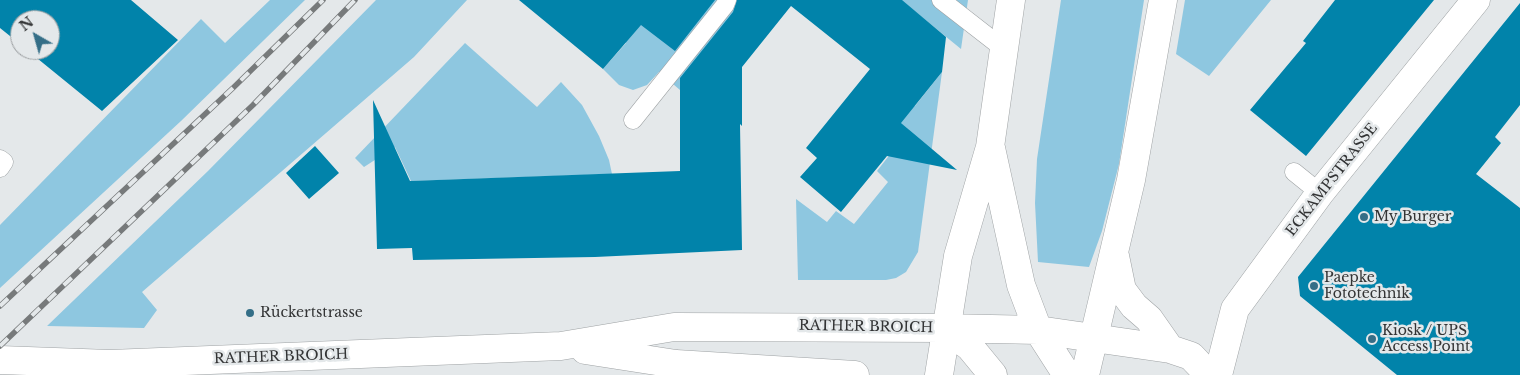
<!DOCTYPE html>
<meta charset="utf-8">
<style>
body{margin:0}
#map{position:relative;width:1520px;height:375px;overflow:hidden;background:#e4e8ea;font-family:"Libre Baskerville",serif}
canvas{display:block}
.north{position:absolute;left:10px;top:10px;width:50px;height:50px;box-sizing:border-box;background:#e4e8ea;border:1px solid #9da0a2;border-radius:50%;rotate:322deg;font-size:14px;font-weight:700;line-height:20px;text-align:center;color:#333435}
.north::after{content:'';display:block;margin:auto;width:18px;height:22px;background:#346e87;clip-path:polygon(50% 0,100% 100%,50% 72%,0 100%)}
</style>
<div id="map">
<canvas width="1520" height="375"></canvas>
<div class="north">N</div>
</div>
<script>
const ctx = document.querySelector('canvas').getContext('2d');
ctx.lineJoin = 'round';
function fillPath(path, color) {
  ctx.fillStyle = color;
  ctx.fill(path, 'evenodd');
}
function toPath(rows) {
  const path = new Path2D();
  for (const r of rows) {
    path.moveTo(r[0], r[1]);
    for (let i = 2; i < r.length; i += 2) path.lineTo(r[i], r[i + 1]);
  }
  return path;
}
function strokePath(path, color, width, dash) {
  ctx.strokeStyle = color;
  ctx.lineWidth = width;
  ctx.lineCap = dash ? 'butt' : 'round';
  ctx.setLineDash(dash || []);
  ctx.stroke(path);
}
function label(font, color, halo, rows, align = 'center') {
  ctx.font = font + ' "Libre Baskerville",serif';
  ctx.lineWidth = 5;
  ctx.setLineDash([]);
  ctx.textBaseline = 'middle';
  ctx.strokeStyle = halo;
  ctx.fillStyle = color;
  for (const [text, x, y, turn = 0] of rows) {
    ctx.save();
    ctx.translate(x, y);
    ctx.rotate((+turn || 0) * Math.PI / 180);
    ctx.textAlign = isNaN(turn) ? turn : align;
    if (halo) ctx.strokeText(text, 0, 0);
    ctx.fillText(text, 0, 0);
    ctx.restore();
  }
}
fillPath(toPath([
 [270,0,305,0,181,121,0,288,0,225,201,19,225,43],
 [376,0,467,0,414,57,142,292,157,310,144,328,47,326,208,171],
 [575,0,753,0,680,90,659,72,647,85,633,90,619,85,603,69,626,43],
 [901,0,968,0,961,49],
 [1061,0,1144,0,1119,164,1102,231,1089,267,1038,262,1035,203,1037,159],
 [1185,0,1271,0,1209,76,1176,54],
 [465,43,537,107,561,82,582,105,599,136,609,160,612,174,411,181,395,147,364,167,355,158],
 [942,72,918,252,906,272,896,278,886,280,798,280,796,199,827,222,836,211,854,224,888,182,877,171,909,130,868,95,915,106]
]), '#8ec7e0');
fillPath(toPath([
 [0,0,131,0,178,40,102,111,27,50,50,50,50,20,20,20,20,44,0,28],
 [519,0,715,0,675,51,641,25,603,69],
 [737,0,902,0,946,37,942,72,901,123,957,170,887,156,841,212,800,177,817,158,806,148,870,69,791,6,742,67,742,126,740,124,742,250,595,257,413,260,412,248,377,249,373,100,410,181,680,171,680,78,733,12],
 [1335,0,1434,0,1306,156,1250,110,1306,43,1303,41],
 [1520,3,1520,105,1495,137,1501,143,1476,174,1520,208,1520,375,1397,375,1300,296,1298,277],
 [315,146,339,173,309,199,286,173]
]), '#0183aa');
const service = toPath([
 [941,0,1004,49],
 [633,120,725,5,727,0],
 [0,159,4,162,0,168],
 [1294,172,1320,193]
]);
const minor = toPath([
 [1218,375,1235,309,1320,193,1476,0]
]);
const secondary = toPath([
 [991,148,1021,285,1038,330,1067,375],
 [1115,256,1122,290,1134,306,1149,319,1170,349],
 [945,328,970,347,993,375],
 [585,350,676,364,855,375],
 [0,360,110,364,561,346,674,327,945,328,1038,330,1170,349,1191,356,1209,375],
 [939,375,958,256,990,147,1011,0],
 [1085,375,1131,180,1163,0]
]);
strokePath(service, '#9ea2a4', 19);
strokePath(minor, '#9ea2a4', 29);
strokePath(secondary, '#9ea2a4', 29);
strokePath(service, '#fff', 18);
strokePath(minor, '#fff', 28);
strokePath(secondary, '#fff', 28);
const rail = toPath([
 [0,306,234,87,323,0],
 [0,346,253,105,355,0]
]);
strokePath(rail, '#777a7b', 5.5);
strokePath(rail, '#e4e8ea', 4, [11]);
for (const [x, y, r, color] of [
 [1364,217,5,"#346e87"],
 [1314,286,5,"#346e87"],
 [250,313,5,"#346e87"],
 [1372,339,5,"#346e87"]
]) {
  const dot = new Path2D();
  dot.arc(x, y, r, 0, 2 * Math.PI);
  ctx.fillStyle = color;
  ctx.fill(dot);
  strokePath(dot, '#e4e8ea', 2);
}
label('14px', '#333435', '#e4e8ea', [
 ["ECKAMPSTRASSE",1332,180,-52],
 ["RATHER BROICH",866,327,1],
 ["RATHER BROICH",281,357,-2]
]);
label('14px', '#333435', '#e4e8ea', [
 ["My Burger",1374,217],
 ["Paepke",1324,278],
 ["Fototechnik",1324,294],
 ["Rückertstrasse",260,313],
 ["Kiosk / UPS",1382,331],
 ["Access Point",1382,347]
], 'left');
</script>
